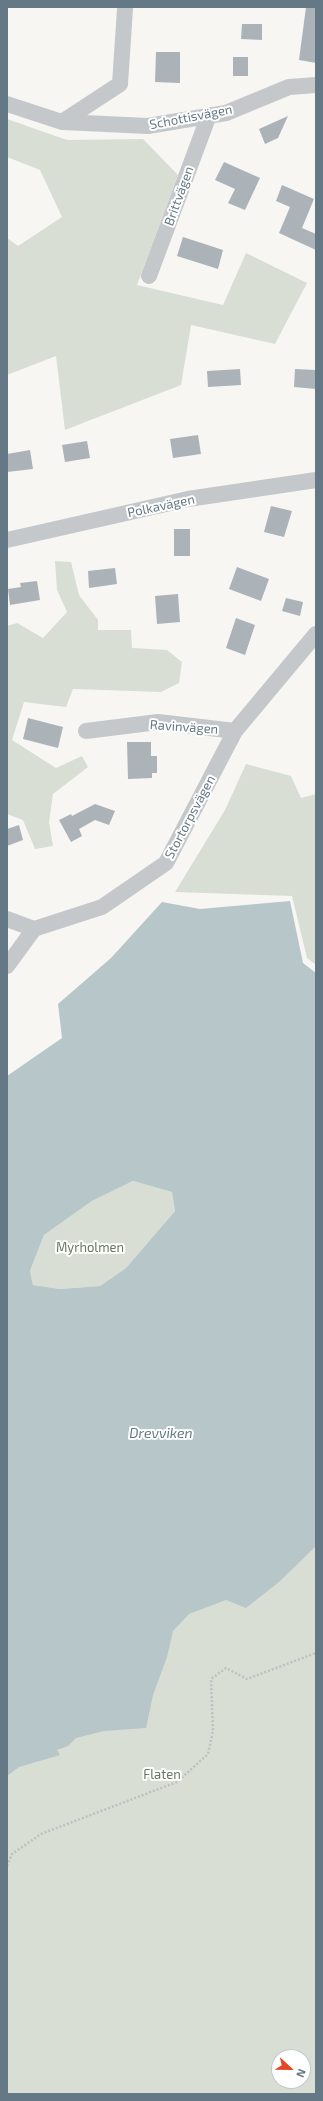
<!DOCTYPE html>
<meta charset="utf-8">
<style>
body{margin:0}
#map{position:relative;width:323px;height:2101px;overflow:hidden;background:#f7f6f3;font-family:"Exo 2",sans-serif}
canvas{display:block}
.frame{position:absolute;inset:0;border:8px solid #657885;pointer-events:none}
.north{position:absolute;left:271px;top:2049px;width:40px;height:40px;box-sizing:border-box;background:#fff;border:1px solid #c1c9ce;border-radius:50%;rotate:112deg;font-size:11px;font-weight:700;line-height:16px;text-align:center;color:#657885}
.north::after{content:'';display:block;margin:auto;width:14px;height:18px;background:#e54725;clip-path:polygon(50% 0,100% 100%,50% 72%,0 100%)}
</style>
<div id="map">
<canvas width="323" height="2101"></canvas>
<div class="frame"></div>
<div class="north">N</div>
</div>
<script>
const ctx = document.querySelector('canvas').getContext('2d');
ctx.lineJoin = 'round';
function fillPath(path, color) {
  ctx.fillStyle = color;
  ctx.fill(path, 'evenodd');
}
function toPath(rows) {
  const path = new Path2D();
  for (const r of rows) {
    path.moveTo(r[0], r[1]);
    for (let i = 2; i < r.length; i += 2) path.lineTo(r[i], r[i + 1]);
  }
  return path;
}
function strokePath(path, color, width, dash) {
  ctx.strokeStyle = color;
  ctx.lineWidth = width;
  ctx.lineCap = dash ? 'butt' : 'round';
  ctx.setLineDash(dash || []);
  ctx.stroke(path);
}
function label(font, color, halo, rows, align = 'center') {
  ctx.font = font + ' "Exo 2",sans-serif';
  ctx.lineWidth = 4;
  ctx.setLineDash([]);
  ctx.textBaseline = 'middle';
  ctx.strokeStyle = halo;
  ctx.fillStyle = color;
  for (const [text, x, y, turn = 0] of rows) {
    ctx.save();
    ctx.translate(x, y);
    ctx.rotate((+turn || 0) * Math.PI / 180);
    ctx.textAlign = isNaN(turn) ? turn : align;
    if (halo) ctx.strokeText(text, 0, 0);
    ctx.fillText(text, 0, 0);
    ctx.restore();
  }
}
fillPath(toPath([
 [7,119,67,140,143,139,178,175,137,285,223,305,246,253,307,283,275,344,191,325,181,385,65,430,56,356,7,375,7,238,18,246,62,217,40,170,7,157],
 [55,561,71,562,79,595,98,620,98,630,131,630,132,648,167,650,182,662,179,683,161,692,73,689,66,707,24,702,12,740,56,768,82,756,88,767,53,794,49,822,53,846,35,849,23,820,7,814,7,626,17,623,43,638,67,612,57,590],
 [246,764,291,776,301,798,316,794,316,965,307,958,292,896,175,892,225,810],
 [133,1181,172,1192,175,1211,126,1268,100,1286,60,1289,33,1285,30,1271,44,1235,92,1201],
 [316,1245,316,2094,7,2094,7,1493],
 [279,2057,303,2057,303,2081,279,2081]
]), '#d8ded4');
fillPath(toPath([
 [290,901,303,963,316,973,316,1546,279,1582,246,1608,226,1600,189,1614,173,1631,167,1657,153,1695,146,1728,104,1731,76,1738,68,1746,57,1750,60,1755,19,1767,7,1776,7,1076,62,1038,58,1004,111,958,162,902,200,909],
 [133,1181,172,1192,175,1211,126,1268,100,1286,60,1289,33,1285,30,1271,44,1235,92,1201]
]), '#b7c6c8');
fillPath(toPath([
 [306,7,316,7,316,63,299,60],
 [242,24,262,24,262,40,241,39],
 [156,52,180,52,180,83,155,82],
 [233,57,248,57,248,76,233,76],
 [288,116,278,138,265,144,259,129],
 [224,162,260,178,245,210,228,203,235,189,215,180],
 [282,185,314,199,302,228,316,234,316,250,279,233,290,207,276,201],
 [183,237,223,250,218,269,177,256],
 [240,369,241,385,208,387,207,371],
 [295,369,316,370,316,389,294,387],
 [198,435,201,454,173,458,170,439],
 [87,441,90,458,65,462,62,445],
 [30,450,33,469,7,472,7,454],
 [271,506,292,511,284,537,264,532],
 [174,529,190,529,190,556,174,556],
 [237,567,269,579,261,601,229,589],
 [115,568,117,584,89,588,88,571],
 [37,581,40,600,10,605,8,589,21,587,20,583],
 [178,594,180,622,157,624,155,596],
 [286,598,303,602,300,616,282,611],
 [236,618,255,625,245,655,226,648],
 [28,718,63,727,58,748,23,739],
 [127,742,151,742,151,756,157,756,157,773,152,773,152,778,128,779],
 [95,804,115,811,109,825,95,820,79,829,82,836,71,842,59,820,71,814,72,816],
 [19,825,23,840,7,846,7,829]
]), '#abb3b9');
strokePath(toPath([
 [7,1866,12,1854,41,1834,177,1782,208,1754,213,1731,211,1679,226,1668,247,1679,316,1653]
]), '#bec0c2', 2.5, [2, 2]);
strokePath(toPath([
 [7,104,62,122,148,126,226,113,289,87,316,85],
 [62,122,120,84,125,9],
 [149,276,209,115],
 [7,540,188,499,316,480],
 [86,731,158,722,235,731],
 [7,919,34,929],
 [7,966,34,929,102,907,166,863,235,731,316,634]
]), '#c4c8cb', 16);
label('13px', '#657885', '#fff', [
 ["Schottisvägen",191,117,-11],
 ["Brittvägen",179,196,-70],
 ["Polkavägen",161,506,-12],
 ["Ravinvägen",184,727,4],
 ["Stortorpsvägen",190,817,-62]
]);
label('13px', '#667760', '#fff', [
 ["Myrholmen",90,1248],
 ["Flaten",162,1775]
]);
label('italic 14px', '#617a81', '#fff', [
 ["Drevviken",161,1433]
]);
</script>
